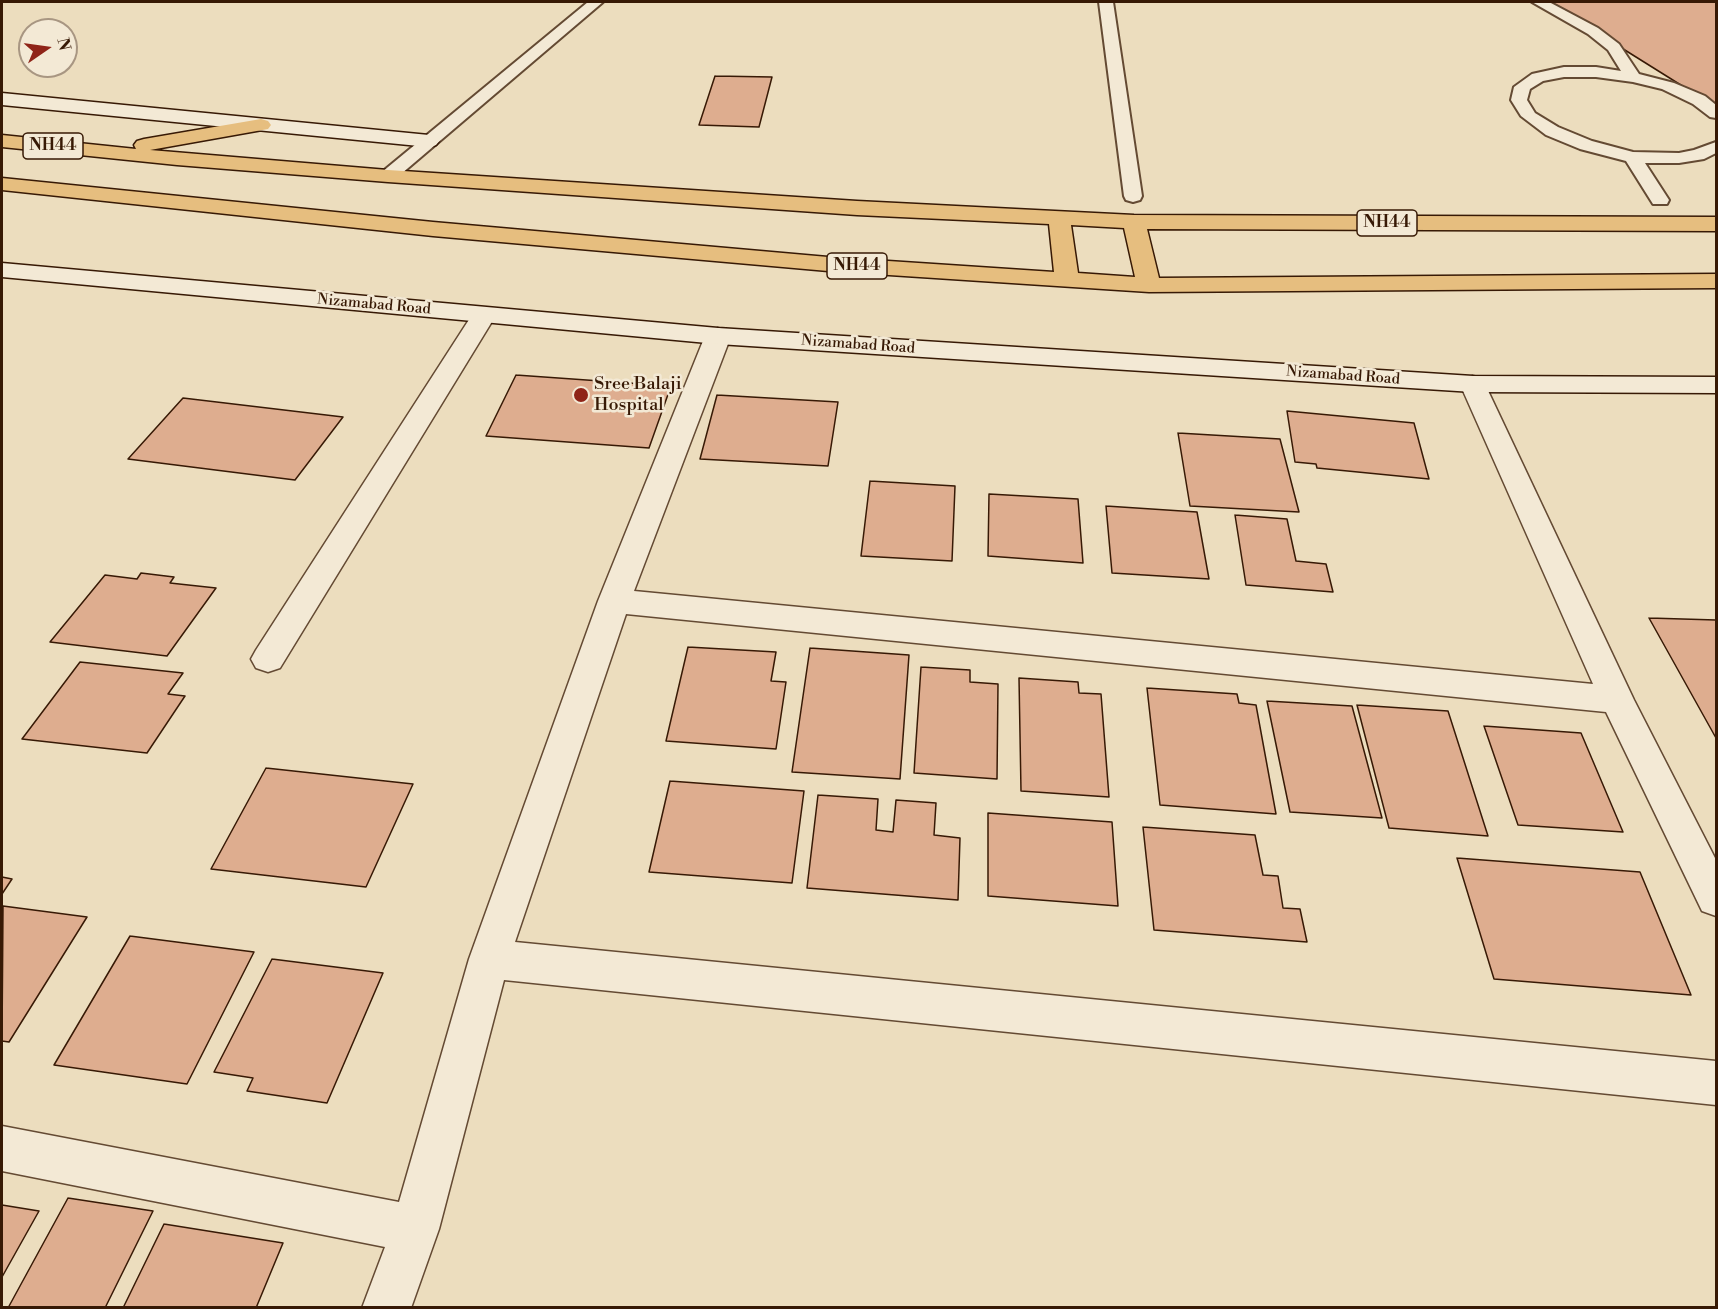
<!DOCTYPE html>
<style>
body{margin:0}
#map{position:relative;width:1718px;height:1309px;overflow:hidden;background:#ecddbe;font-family:"Libre Bodoni",serif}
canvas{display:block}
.frame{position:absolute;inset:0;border:3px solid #371905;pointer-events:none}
.north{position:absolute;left:18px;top:18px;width:60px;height:60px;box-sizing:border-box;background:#f3e9d5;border:2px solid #a89682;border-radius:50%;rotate:77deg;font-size:16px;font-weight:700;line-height:24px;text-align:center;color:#371905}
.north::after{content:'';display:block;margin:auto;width:21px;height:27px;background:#8f2418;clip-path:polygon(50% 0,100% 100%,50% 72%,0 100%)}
</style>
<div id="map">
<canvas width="1718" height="1309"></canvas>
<div class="frame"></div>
<div class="north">N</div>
</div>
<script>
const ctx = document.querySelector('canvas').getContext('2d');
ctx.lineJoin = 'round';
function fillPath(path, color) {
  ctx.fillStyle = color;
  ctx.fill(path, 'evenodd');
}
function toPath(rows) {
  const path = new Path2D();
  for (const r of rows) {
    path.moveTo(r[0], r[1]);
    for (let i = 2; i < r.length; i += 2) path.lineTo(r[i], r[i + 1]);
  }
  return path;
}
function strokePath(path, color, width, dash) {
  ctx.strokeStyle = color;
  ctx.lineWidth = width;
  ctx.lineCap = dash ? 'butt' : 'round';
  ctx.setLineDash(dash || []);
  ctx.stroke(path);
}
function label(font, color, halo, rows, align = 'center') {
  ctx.font = font + ' "Libre Bodoni",serif';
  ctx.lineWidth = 5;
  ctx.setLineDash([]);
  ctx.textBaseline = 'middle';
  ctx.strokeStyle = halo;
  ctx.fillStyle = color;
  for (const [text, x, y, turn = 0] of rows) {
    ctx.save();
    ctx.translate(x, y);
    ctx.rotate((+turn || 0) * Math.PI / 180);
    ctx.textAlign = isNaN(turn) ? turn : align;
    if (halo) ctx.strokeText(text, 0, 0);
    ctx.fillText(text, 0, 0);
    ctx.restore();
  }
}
const building = toPath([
 [1548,2,1716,2,1716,107,1548,2],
 [715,76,772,77,759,127,699,125,715,76],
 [516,375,671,386,649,448,486,436,516,375],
 [717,395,838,402,828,466,700,459,717,395],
 [183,398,343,417,295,480,128,459,183,398],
 [1287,411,1414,423,1429,479,1317,468,1316,464,1295,462,1287,411],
 [1178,433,1280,439,1299,512,1190,506,1178,433],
 [870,481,955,486,952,561,861,556,870,481],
 [989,494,1078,499,1083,563,988,556,989,494],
 [1106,506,1197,512,1209,579,1112,573,1106,506],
 [1235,515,1287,519,1296,561,1326,564,1333,592,1246,585,1235,515],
 [141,573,174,577,170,583,216,588,167,656,50,642,105,575,137,579,141,573],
 [1649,618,1716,620,1716,738,1649,618],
 [688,647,776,652,771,681,786,682,776,749,666,741,688,647],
 [810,648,909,655,900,779,792,772,810,648],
 [80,662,183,673,168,694,185,696,147,753,22,739,80,662],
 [921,667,970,670,970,682,998,684,997,779,914,773,921,667],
 [1019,678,1078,682,1079,693,1101,694,1109,797,1021,791,1019,678],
 [1147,688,1237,694,1239,703,1256,705,1276,814,1160,805,1147,688],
 [1267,701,1352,706,1382,818,1290,812,1267,701],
 [1357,705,1448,711,1488,836,1389,828,1357,705],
 [1484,726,1581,733,1623,832,1518,825,1484,726],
 [266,768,413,784,366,887,211,869,266,768],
 [670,781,804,791,792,883,649,872,670,781],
 [818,795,878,799,876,830,893,832,896,800,936,803,934,835,960,838,958,900,807,888,818,795],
 [988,813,1112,822,1118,906,988,896,988,813],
 [1143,827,1255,835,1263,875,1278,876,1283,908,1300,909,1307,942,1154,930,1143,827],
 [1457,858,1640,872,1691,995,1494,979,1457,858],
 [2,877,12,879,2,894,2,877],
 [3,906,87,917,9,1042,2,1041,3,906],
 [130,936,254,952,187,1084,54,1065,130,936],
 [272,959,383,973,327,1103,247,1091,253,1078,214,1072,272,959],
 [68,1198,153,1211,105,1308,8,1308,68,1198],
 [2,1205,39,1211,2,1277,2,1205],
 [164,1224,283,1243,256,1308,123,1308,164,1224]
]);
fillPath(building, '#dead8f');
strokePath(building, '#371905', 1.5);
const service = toPath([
 [588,2,603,2,394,180,382,180,379,176,382,172,588,2],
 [1099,2,1113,2,1142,196,1140,200,1133,202,1126,200,1124,196,1099,2],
 [1532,2,1549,2,1598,28,1619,44,1639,74,1674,83,1705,96,1716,105,1716,118,1710,117,1693,104,1662,89,1633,82,1596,77,1564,77,1543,81,1530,89,1527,100,1535,113,1558,127,1592,141,1633,152,1679,153,1694,150,1716,142,1716,153,1704,159,1679,163,1645,163,1669,200,1667,204,1653,204,1626,161,1580,149,1546,135,1521,116,1511,100,1514,87,1532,74,1564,67,1596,67,1621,71,1608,50,1588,34,1532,2]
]);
const minor = toPath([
 [484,308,493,310,496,315,280,668,268,672,256,668,251,659,256,650,472,315,475,310,484,308],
 [718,328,727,331,731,336,634,591,1593,684,1460,384,1464,378,1473,376,1482,378,1634,700,1716,860,1716,916,1702,911,1606,712,626,614,515,942,1716,1061,1716,1105,504,980,439,1229,411,1308,362,1308,385,1247,2,1171,2,1126,399,1202,469,959,598,601,705,336,709,331,718,328]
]);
const secondary = toPath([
 [2,93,429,135,436,137,439,141,436,145,429,147,2,105,2,93],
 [2,263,718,328,1473,376,1716,377,1716,393,1473,392,718,344,2,277,2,263]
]);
const trunk = toPath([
 [261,119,268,121,271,125,268,129,150,150,388,170,857,201,1134,215,1716,217,1716,231,1147,229,1159,278,1716,274,1716,288,1149,292,828,271,433,236,2,190,2,178,433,222,828,257,1054,272,1049,224,857,215,388,182,177,165,2,147,2,135,136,149,134,145,137,141,144,139,261,119],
 [1071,225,1124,228,1135,277,1078,273,1071,225]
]);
strokePath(service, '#644a33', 4);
strokePath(minor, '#644a33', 3);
strokePath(secondary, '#371905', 3);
strokePath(trunk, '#371905', 3);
fillPath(service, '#f3e9d5');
fillPath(minor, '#f3e9d5');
fillPath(secondary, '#f3e9d5');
fillPath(trunk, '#e6be7f');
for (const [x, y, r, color] of [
 [581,395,8,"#8f2418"]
]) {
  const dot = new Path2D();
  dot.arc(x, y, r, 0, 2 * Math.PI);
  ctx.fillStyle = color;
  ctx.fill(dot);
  strokePath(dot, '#f3e9d5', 2);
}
label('15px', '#371905', '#f3e9d5', [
 ["Nizamabad Road",374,305,5],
 ["Nizamabad Road",858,345,4],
 ["Nizamabad Road",1343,376,4]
]);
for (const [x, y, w] of [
 [53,146,60],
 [1387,223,60],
 [857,266,60]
]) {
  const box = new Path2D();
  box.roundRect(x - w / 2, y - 13, w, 26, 4.5);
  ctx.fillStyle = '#f3e9d5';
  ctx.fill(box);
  strokePath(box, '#371905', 1.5);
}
label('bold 16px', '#371905', null, [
 ["NH44",53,146],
 ["NH44",1387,223],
 ["NH44",857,266]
]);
label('18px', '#371905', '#f3e9d5', [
 ["Sree Balaji",594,385],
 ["Hospital",594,406]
], 'left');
</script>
